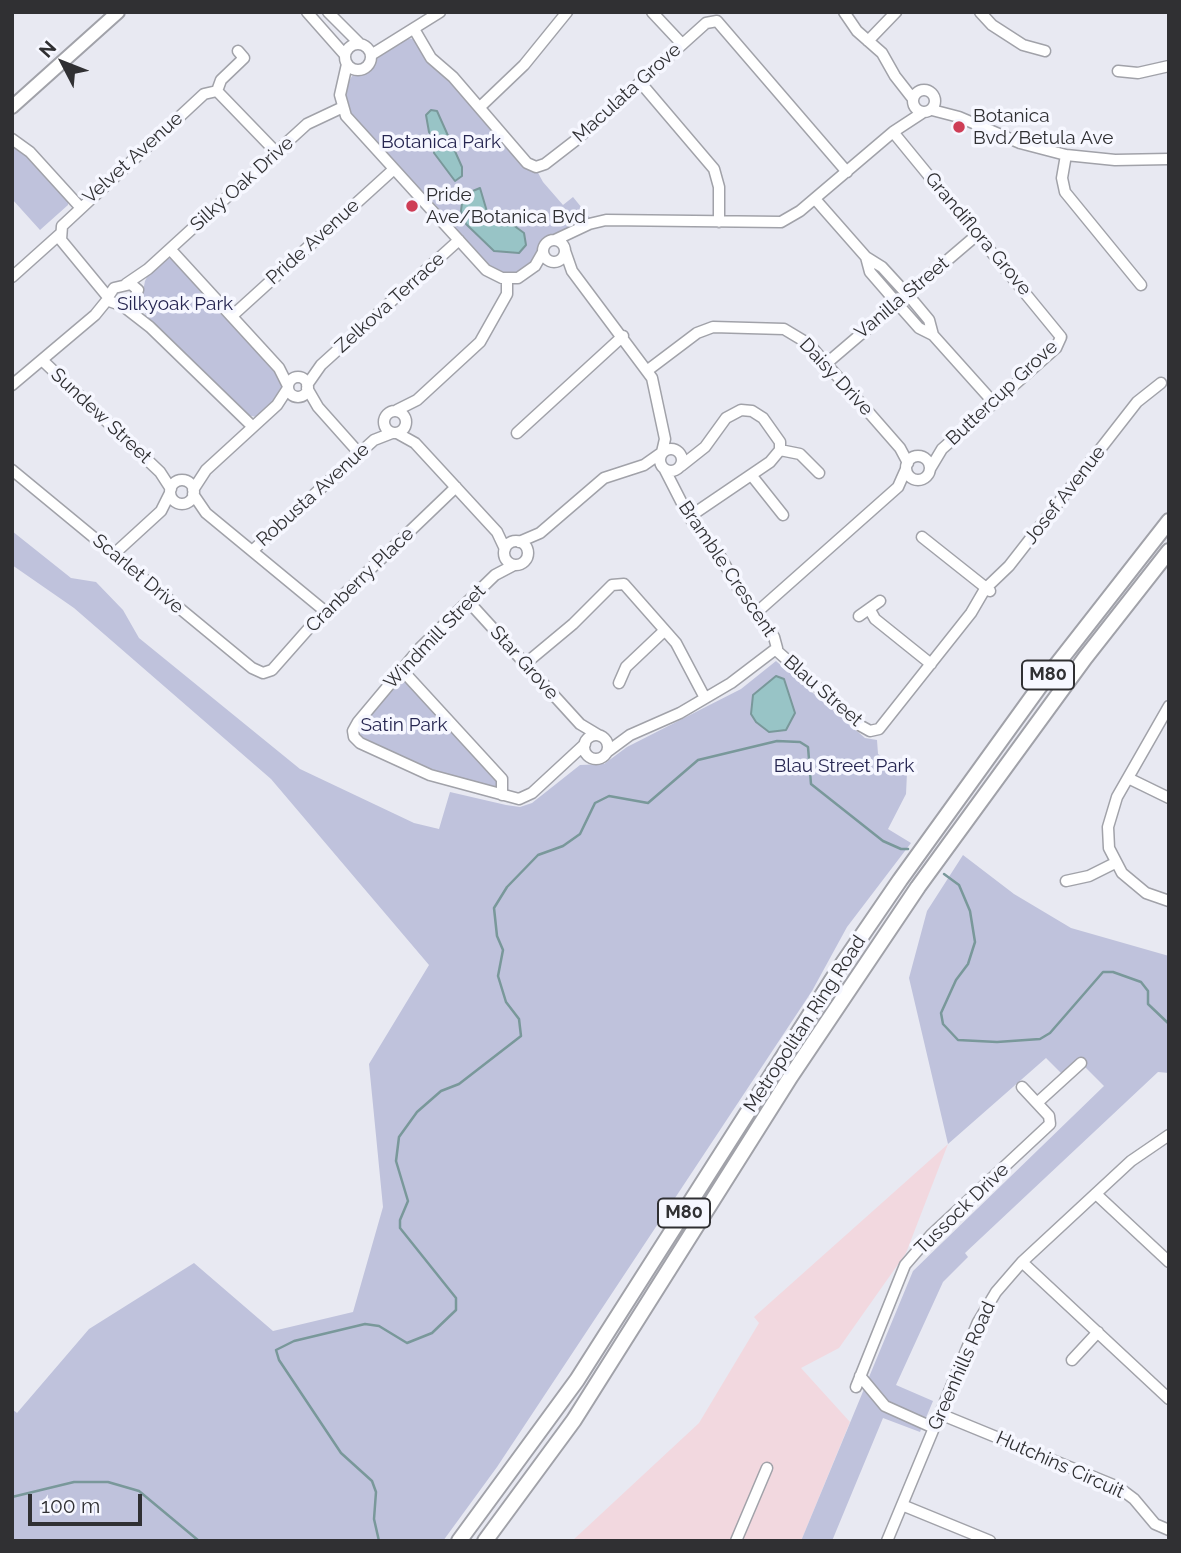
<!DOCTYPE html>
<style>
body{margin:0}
#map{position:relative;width:1181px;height:1553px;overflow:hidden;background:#e8e9f2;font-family:Raleway,sans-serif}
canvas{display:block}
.frame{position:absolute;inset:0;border:14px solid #303033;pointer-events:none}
.north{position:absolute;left:28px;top:28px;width:70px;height:70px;-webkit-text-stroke:5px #f6f7ff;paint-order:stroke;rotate:312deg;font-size:19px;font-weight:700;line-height:28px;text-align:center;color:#303033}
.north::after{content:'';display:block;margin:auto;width:24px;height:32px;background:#303033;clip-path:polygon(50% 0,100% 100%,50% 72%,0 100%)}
.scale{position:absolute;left:28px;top:1494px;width:114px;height:32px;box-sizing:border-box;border:4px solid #303033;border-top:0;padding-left:9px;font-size:21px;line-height:24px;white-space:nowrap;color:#303033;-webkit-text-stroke:5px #f6f7ff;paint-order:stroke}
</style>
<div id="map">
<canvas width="1181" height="1553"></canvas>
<div class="frame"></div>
<div class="north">N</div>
<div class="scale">100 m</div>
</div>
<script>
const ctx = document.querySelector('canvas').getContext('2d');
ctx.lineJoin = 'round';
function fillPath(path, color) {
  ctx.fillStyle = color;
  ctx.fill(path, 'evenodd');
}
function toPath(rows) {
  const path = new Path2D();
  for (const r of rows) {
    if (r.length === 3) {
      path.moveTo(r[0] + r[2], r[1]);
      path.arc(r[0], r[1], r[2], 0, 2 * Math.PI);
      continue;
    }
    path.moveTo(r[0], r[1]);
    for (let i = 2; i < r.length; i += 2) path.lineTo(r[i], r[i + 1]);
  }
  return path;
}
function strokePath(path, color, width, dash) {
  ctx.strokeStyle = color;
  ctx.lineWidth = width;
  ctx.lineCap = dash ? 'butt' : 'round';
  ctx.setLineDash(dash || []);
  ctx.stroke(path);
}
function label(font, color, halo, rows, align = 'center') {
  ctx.font = font + ' Raleway,sans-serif';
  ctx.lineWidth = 7;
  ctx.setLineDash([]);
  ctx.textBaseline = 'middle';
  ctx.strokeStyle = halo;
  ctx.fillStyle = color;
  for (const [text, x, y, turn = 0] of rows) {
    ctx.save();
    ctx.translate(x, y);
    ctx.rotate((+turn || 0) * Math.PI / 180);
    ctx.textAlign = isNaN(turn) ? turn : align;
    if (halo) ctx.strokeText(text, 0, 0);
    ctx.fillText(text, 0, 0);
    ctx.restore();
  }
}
fillPath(toPath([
 [948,1144,906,1253,839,1348,801,1368,850,1422,801,1541,572,1541,699,1423,759,1323,754,1317]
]), '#f2d8df');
fillPath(toPath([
 [406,38,414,39,537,171,543,182,563,205,573,197,590,218,543,242,533,262,518,273,505,274,487,265,346,108,344,90,352,76],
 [12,145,22,150,68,200,68,205,40,230,12,199],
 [166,258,175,259,208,294,218,311,280,374,283,385,280,397,256,417,247,415,150,322,144,312,141,302,145,281,149,273],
 [12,531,71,578,96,582,123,610,139,638,300,769,414,823,439,829,450,792,506,805,520,807,532,803,580,765,604,764,627,747,741,689,776,661,865,738,877,740,878,754,907,773,906,794,888,829,911,843,847,927,812,991,497,1467,443,1541,12,1541,12,1409,17,1413,89,1329,194,1263,273,1331,353,1312,383,1207,369,1064,429,965,271,779,74,608,12,565],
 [402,680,406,681,500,783,498,789,430,770,360,736,362,724,396,683],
 [963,855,1014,894,1071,928,1169,956,1169,1073,1158,1072,965,1253,968,1257,943,1282,896,1385,933,1401,920,1432,883,1418,832,1541,801,1541,913,1271,1104,1086,1078,1060,1062,1074,1046,1058,948,1144,909,978,927,911]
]), '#bfc2dc');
const water = toPath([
 [431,110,437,111,462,167,462,176,455,181,434,153,435,139,429,132,426,115,431,110],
 [480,188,488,215,498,220,505,219,524,233,526,245,519,253,494,251,466,224,461,211,463,195,480,188],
 [776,676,784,679,795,713,786,730,769,732,756,722,751,714,753,695,776,676]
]);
fillPath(water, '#98c4c6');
strokePath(water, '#79989a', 2);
strokePath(toPath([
 [944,874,959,885,970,911,975,942,968,964,956,980,941,1013,943,1024,958,1040,997,1042,1040,1039,1050,1033,1103,972,1113,972,1141,982,1148,991,1148,1004,1169,1024],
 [12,1497,74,1482,108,1482,139,1491,199,1541],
 [379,1541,374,1519,376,1492,372,1481,341,1453,279,1360,276,1350,294,1341,365,1324,379,1326,407,1343,432,1333,456,1310,456,1298,400,1228,400,1220,408,1201,396,1161,399,1137,417,1112,441,1091,459,1084,521,1036,519,1019,506,1002,498,976,503,950,497,936,494,908,507,887,538,855,563,846,580,834,595,803,609,796,648,803,698,760,777,741,800,742,808,747,811,784,883,841,901,849,908,849]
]), '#79989a', 2.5);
const minor = toPath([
 [307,12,345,55],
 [328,12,360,44],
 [652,12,682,44],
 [844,12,857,31,882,53,895,76,913,99],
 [980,12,992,25,1023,45,1045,51],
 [414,29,431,58,453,77,527,163,536,167,545,164,576,140,706,23,717,21,847,172],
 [868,41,896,12],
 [358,57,13],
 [371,55,440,12],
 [347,64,340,95,346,116,486,270,502,278,518,278,535,266,543,252],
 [1118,71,1138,73,1169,66],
 [640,82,714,169,719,187,719,222],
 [924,101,11],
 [217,91,276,152],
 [480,107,524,65,567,12],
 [932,110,959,117,1020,143,1066,155,1115,160,1169,159],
 [893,132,1061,337,1056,348,942,449,930,469],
 [12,139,30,152,80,207],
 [1066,155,1062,178,1065,192,1141,285],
 [815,199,866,257,882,267,914,302,929,320,933,335],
 [555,240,589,224,606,220,781,222,800,211,893,132,922,113],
 [554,251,11],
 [170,249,279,368,288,386],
 [565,251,572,271,652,378,665,439,662,452],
 [866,257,870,272,896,302,919,328,933,335,994,403],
 [12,277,60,234],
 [126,284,148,269,307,124,341,108],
 [131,284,138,290,134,300,123,306,109,301,108,297,114,288,131,284],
 [108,297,61,240,62,226,204,94,217,91,221,80,244,58,238,51],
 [123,306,150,327,253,427],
 [232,316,394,169],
 [42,360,160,472,171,489],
 [827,363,978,234],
 [648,370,697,333,713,327,784,329,809,344,900,448,908,463],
 [298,387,10],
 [12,385,95,315,108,299],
 [307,385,321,365,459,240],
 [307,388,318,407,359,453],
 [397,410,417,400,480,342,507,294,507,279],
 [395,422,11],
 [397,433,415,443,497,532,505,549],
 [517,433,623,336],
 [671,460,11],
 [780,450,800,454,819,473],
 [918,468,12],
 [681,466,705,447,726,418,741,410,752,411,763,418,780,442,780,450,770,462,689,517],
 [12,470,252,668,263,673,272,670,310,627,456,487],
 [752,476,783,515],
 [182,492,12],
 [193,490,206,470,277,405,288,388],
 [193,494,206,513,326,612],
 [922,537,990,591],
 [516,553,12],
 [519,542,540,533,604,478,644,465,661,453],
 [252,551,374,440,392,433],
 [114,554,161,511,170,493],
 [514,565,495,575,420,648,358,722,353,731,354,737,360,743,430,775,519,799,532,793,585,744],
 [468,601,580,724,600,736],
 [870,610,875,619,931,664],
 [756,613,898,487,906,469],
 [859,616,880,601],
 [776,650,861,726,870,731,879,729,971,613,985,589,1009,566,1137,402,1161,383],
 [525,664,573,624,612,585,624,584,676,643,705,698],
 [402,670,502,779,502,795],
 [619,683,626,667,664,631],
 [1169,706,1117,797,1108,827,1109,848,1122,873,1146,893,1169,901],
 [596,747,12],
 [607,752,630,735,680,713,731,683,777,648,774,637,738,588,720,556,689,517,665,470],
 [1128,778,1169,798],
 [1066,881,1089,876,1115,863],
 [1037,1103,1081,1063],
 [1096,1194,1169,1262],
 [1022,1262,1169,1399],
 [1072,1360,1098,1332],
 [860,1376,885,1406,934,1428],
 [856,1387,905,1265,931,1235,1050,1124,1049,1116,1022,1087],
 [940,1414,1118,1487,1134,1499,1155,1524,1169,1530],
 [902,1505,990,1541],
 [736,1541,767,1468],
 [887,1541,978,1322,996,1292,1022,1262,1131,1161,1169,1135]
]);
const major = toPath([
 [12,107,118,12]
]);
const highway = toPath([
 [459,1541,577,1380,839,969,900,880,1040,686,1169,521],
 [485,1541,574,1420,791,1076,918,887,1085,658,1169,551]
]);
strokePath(minor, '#a1a2a9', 13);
strokePath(major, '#a1a2a9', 16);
strokePath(highway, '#a1a2a9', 18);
strokePath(minor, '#fff', 10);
strokePath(major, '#fff', 12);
strokePath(highway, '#fff', 14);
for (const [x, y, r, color] of [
 [959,127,7,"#ce3d56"],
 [412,206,7,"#ce3d56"]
]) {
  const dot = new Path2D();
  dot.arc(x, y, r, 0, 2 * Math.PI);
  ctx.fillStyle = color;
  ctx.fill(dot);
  strokePath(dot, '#f6f7ff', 2.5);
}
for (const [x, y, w] of [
 [1048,675,52],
 [684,1213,52]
]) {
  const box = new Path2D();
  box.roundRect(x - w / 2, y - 14.5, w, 29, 5);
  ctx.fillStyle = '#f6f7ff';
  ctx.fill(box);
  strokePath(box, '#303033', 2);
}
label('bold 18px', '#303033', null, [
 ["M80",1048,675],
 ["M80",684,1213]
]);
label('19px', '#303033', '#f6f7ff', [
 ["Maculata Grove",627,93,-42],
 ["Velvet Avenue",133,158,-42],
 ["Silky Oak Drive",242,184,-42],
 ["Grandiflora Grove",978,234,50],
 ["Pride Avenue",313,242,-42],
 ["Vanilla Street",902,298,-40],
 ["Zelkova Terrace",390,303,-42],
 ["Daisy Drive",836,377,47],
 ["Buttercup Grove",1002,393,-43],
 ["Sundew Street",101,416,43],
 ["Robusta Avenue",313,495,-42],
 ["Josef Avenue",1065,495,-52],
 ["Bramble Crescent",727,569,56],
 ["Scarlet Drive",138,574,40],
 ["Cranberry Place",360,580,-44],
 ["Windmill Street",435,637,-46],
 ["Star Grove",524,663,48],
 ["Blau Street",823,691,41],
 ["Metropolitan Ring Road",805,1024,-57],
 ["Tussock Drive",962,1209,-44],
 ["Greenhills Road",962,1366,-66],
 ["Hutchins Circuit",1060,1465,24]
]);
label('19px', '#303033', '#f6f7ff', [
 ["Botanica",973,116],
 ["Bvd/Betula Ave",973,138],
 ["Pride",426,195],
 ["Ave/Botanica Bvd",426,217]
], 'left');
label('19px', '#262651', '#f6f7ff', [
 ["Botanica Park",441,142],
 ["Silkyoak Park",175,304],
 ["Satin Park",404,725],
 ["Blau Street Park",844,766]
]);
</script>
